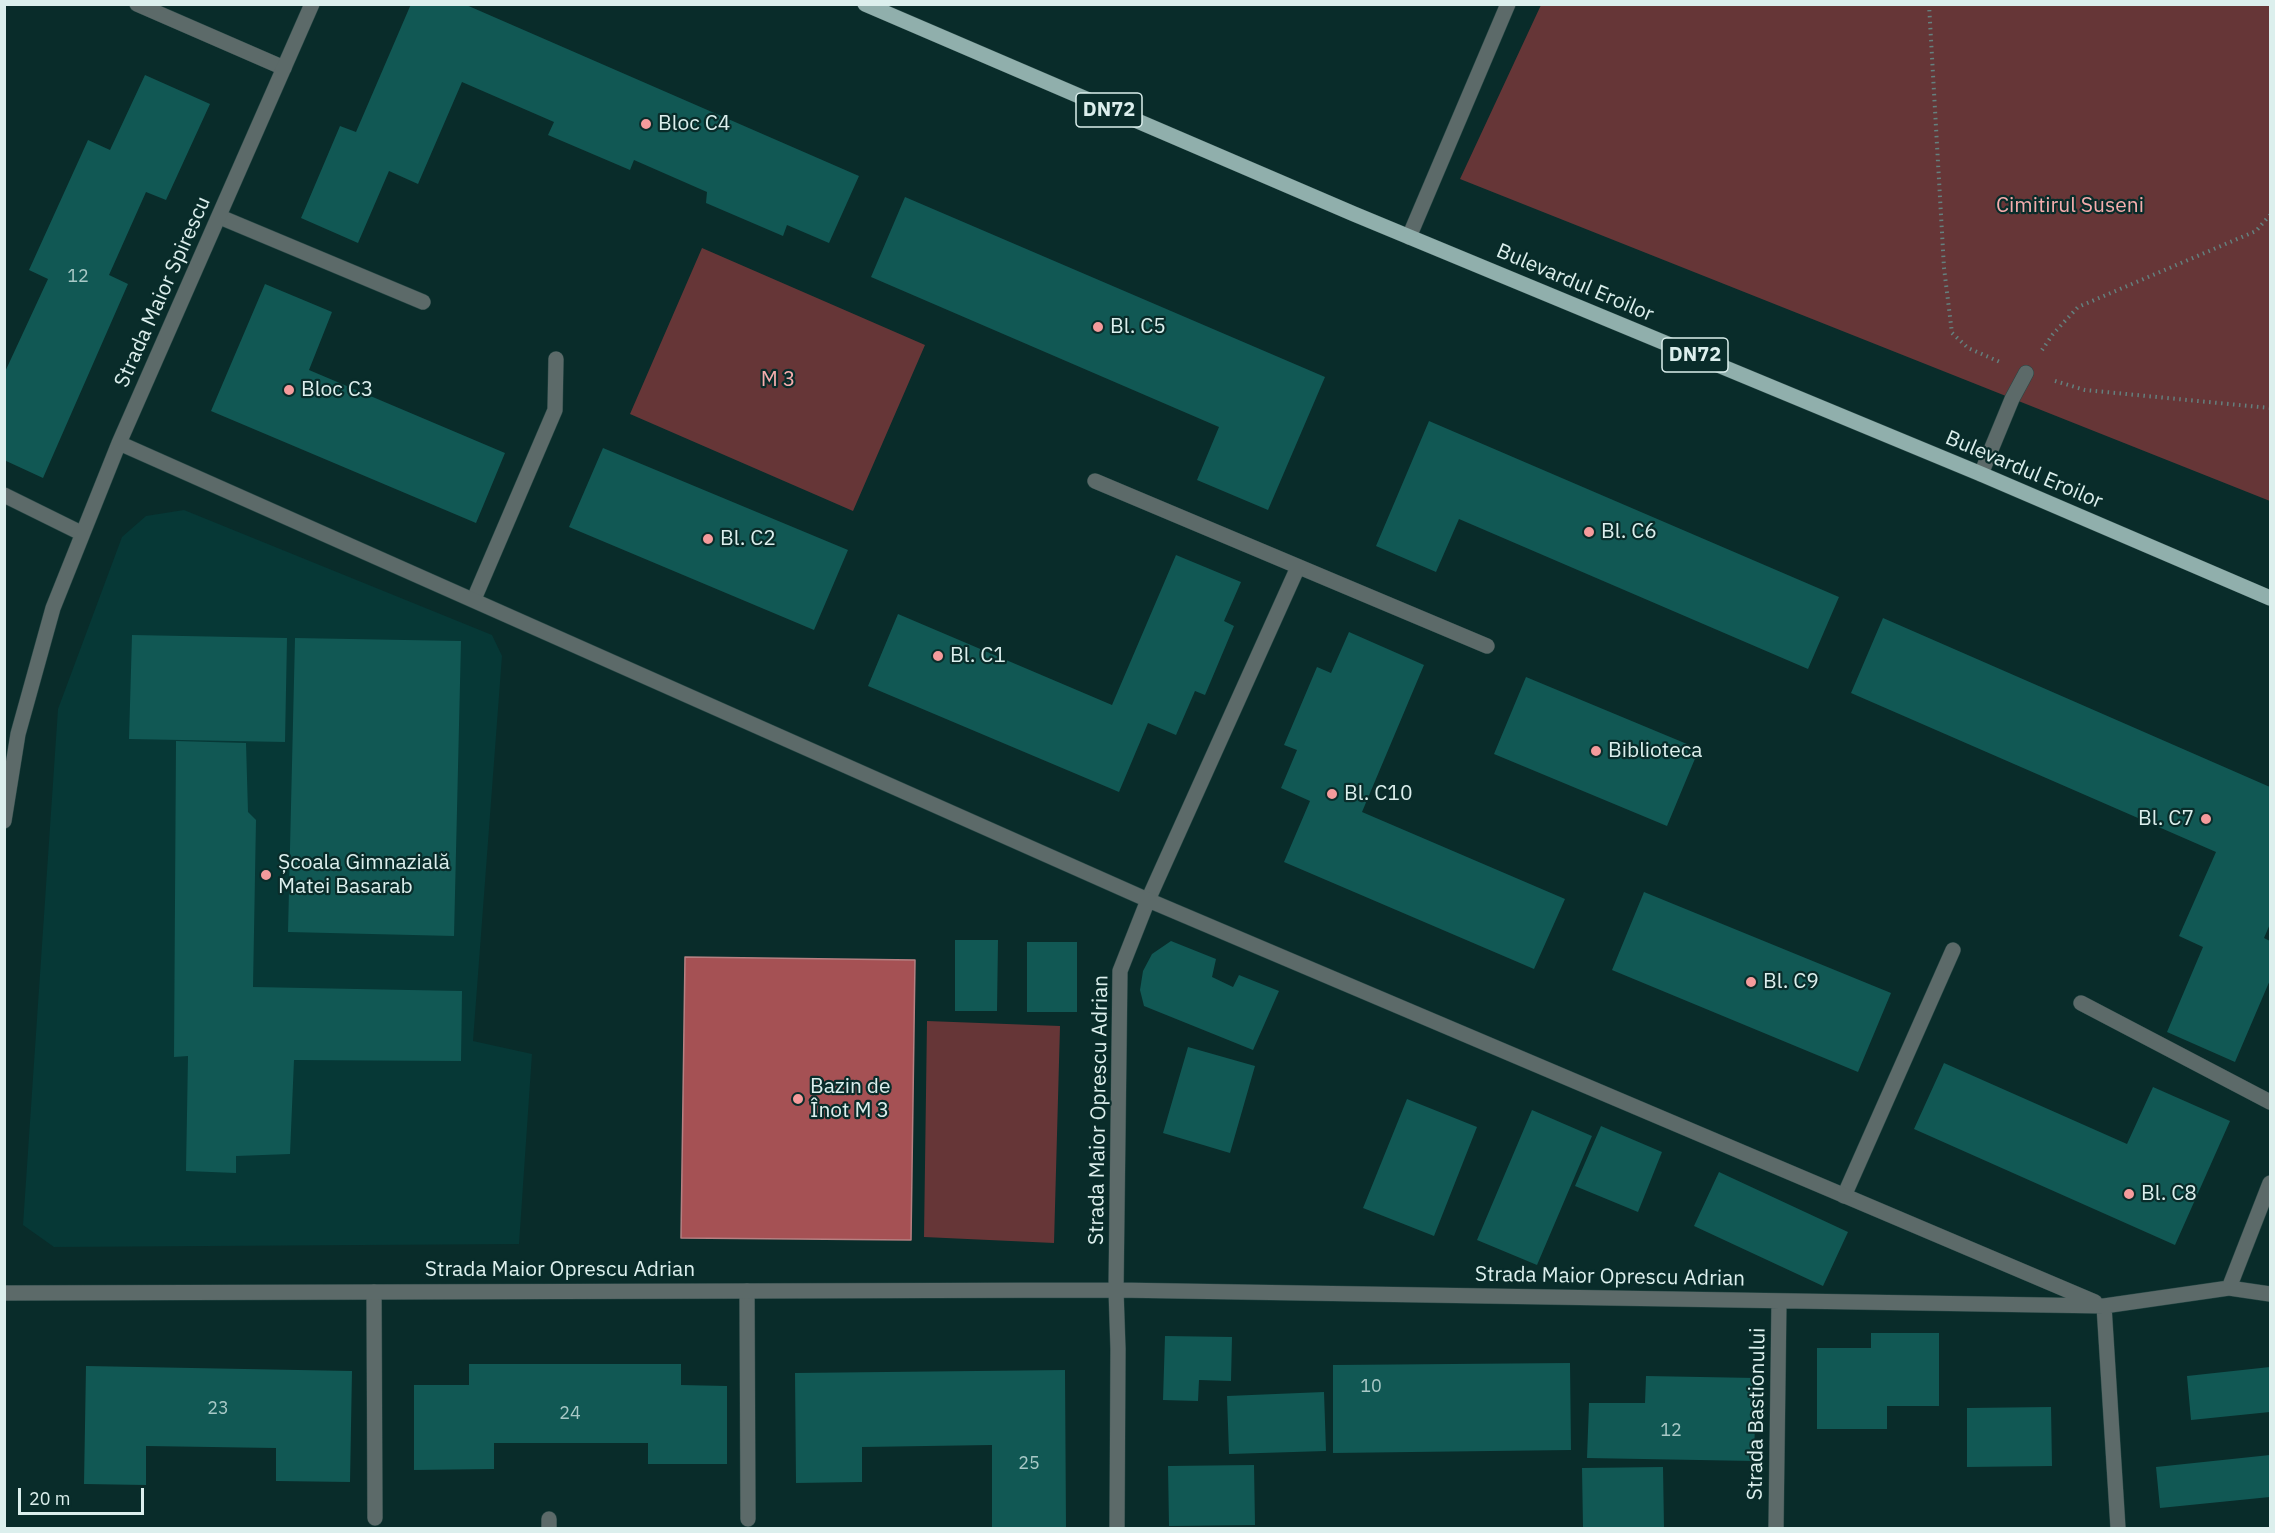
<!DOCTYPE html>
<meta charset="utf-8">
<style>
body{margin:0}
#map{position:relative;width:2275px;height:1533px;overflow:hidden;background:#092c2a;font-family:"IBM Plex Sans",sans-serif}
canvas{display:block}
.frame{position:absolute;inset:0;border:6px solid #dcefed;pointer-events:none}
.scale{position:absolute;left:18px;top:1488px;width:126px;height:27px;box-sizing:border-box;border:3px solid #dcefed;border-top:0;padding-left:8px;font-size:18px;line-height:21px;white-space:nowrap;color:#dcefed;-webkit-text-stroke:4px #092c2a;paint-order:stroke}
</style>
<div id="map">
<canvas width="2275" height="1533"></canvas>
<div class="frame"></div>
<div class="scale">20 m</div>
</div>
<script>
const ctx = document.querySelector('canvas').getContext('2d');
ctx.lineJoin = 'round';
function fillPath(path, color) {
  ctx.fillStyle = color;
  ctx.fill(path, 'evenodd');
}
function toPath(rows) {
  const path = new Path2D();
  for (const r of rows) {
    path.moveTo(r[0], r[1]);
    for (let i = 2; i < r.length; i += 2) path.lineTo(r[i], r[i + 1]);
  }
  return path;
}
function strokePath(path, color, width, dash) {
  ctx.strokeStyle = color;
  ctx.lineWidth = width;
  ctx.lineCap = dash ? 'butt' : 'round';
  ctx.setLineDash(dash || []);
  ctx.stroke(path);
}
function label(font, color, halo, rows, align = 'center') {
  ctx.font = font + ' "IBM Plex Sans",sans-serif';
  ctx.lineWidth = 4.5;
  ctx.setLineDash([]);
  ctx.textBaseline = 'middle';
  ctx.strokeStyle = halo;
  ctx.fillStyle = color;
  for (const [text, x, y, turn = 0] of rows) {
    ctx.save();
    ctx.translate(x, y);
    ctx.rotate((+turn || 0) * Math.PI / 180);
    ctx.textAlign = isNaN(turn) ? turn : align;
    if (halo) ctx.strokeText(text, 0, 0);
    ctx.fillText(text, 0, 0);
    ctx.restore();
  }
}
fillPath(toPath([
 [184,510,492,635,502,656,473,1041,532,1054,519,1244,54,1247,23,1225,58,709,122,537,146,516]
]), '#063836');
fillPath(toPath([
 [1541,5,2270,5,2270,501,1460,179],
 [702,248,925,345,853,511,630,414],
 [927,1021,1060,1026,1054,1243,924,1237]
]), '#663637');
const water = toPath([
 [685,957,915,960,911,1240,681,1238,685,957]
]);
fillPath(water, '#a55154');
strokePath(water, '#b68082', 1.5);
fillPath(toPath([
 [411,4,464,4,859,176,829,243,787,225,783,236,706,203,707,192,634,160,630,170,548,135,554,122,462,82,418,184,389,171,358,243,301,218,340,126,356,132],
 [145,75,210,104,166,200,146,192,109,275,128,284,43,478,4,460,4,374,48,279,29,270,88,140,110,150],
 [905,197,1325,377,1268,510,1197,480,1219,427,871,277],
 [265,284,332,312,309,370,505,453,476,523,211,411],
 [1429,421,1839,597,1808,669,1459,519,1436,572,1376,546],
 [603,448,848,550,814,630,569,527],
 [1176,555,1241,582,1224,621,1234,626,1205,695,1195,691,1176,735,1148,723,1119,792,868,686,898,614,1112,705],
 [1883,618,2270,787,2270,924,2264,938,2270,941,2270,980,2235,1062,2167,1032,2203,947,2179,936,2216,852,1851,693],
 [1349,632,1424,665,1362,812,1565,899,1534,969,1284,862,1310,801,1281,788,1297,750,1284,745,1317,667,1331,673],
 [132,635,287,638,285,742,129,739],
 [295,638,461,641,454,936,288,932],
 [1526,677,1699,749,1667,826,1494,754],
 [176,741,246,743,248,812,256,820,253,987,462,991,461,1061,294,1060,290,1154,236,1156,236,1173,186,1171,188,1056,174,1057],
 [1644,892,1891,993,1858,1072,1612,970],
 [955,940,998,940,997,1011,955,1011],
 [1171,941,1216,959,1212,977,1233,987,1239,975,1279,991,1253,1050,1144,1006,1140,990,1143,971,1152,954],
 [1027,942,1077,942,1077,1012,1027,1012],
 [1188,1047,1255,1066,1230,1153,1163,1133],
 [1944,1063,2127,1144,2153,1087,2230,1121,2175,1245,1914,1129],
 [1407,1099,1477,1127,1434,1236,1363,1208],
 [1532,1110,1592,1136,1537,1265,1477,1240],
 [1601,1126,1662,1152,1638,1212,1575,1186],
 [1719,1172,1848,1232,1823,1286,1694,1226],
 [1871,1333,1939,1333,1939,1406,1887,1406,1887,1429,1817,1429,1817,1348,1871,1348],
 [1165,1336,1232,1337,1231,1381,1199,1380,1198,1401,1163,1400],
 [1570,1363,1571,1450,1333,1453,1333,1365],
 [469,1364,681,1364,681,1385,727,1386,727,1464,648,1464,648,1443,494,1443,494,1469,414,1470,414,1385,469,1385],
 [86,1366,352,1371,350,1482,276,1481,276,1448,146,1446,146,1485,84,1484],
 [2270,1367,2270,1412,2191,1420,2187,1376],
 [1065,1370,1066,1528,992,1528,992,1445,862,1447,862,1482,796,1483,795,1373],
 [1646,1376,1756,1378,1754,1461,1587,1458,1589,1403,1645,1403],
 [1324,1392,1326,1451,1229,1454,1227,1396],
 [2051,1407,2052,1466,1967,1467,1967,1408],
 [2270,1455,2270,1497,2160,1508,2156,1467],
 [1254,1465,1255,1525,1169,1526,1168,1466],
 [1663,1467,1664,1528,1583,1528,1582,1468]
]), '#115854');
const lane = toPath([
 [137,4,284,68],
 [220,217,423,302],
 [1981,474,2012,399,2026,373],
 [1095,481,1487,646],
 [474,599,555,410,556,359],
 [1148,900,1298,567],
 [2081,1003,2270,1102],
 [1844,1196,1953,950],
 [747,1291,748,1519],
 [374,1292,375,1518],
 [549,1519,549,1528]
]);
const street = toPath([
 [1409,237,1508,4],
 [119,443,1148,900,2095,1302],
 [4,495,81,533],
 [4,821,18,734,53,608,119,443,312,4],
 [2229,1288,2270,1183],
 [4,1293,1116,1290,2104,1306,2229,1288,2270,1294],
 [2104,1306,2118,1528],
 [1117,1528,1118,1349,1116,1290,1120,971,1148,900],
 [1776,1528,1779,1301]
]);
const primary = toPath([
 [865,4,1354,214,1981,474,2270,598]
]);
strokePath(lane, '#274745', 16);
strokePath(street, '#274745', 16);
strokePath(primary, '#274745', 16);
strokePath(toPath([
 [1929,4,1944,268,1952,333,1968,348,2000,362],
 [2042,350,2053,334,2078,307,2256,231,2270,215],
 [2055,381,2085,390,2270,408]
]), '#64807e', 4, [1.5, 4.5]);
strokePath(lane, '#5c6a69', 15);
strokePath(street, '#5c6a69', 15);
strokePath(primary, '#90afac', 15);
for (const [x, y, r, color] of [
 [646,124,6,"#f59b9c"],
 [1098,327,6,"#f59b9c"],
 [289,390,6,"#f59b9c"],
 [1589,532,6,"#f59b9c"],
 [708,539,6,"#f59b9c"],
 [938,656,6,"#f59b9c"],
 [1596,751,6,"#f59b9c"],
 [1332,794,6,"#f59b9c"],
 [2206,819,6,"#f59b9c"],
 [266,875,6,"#f59b9c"],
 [1751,982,6,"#f59b9c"],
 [798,1099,6,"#f59b9c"],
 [2129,1194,6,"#f59b9c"]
]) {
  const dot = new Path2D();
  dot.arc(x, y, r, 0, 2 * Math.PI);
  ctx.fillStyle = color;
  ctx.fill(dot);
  strokePath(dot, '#092c2a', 2);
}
label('18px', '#a9c9c7', null, [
 ["12",78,277],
 ["10",1371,1387],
 ["23",218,1409],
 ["24",570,1414],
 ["12",1671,1431],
 ["25",1029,1464]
]);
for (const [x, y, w] of [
 [1109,110,66],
 [1695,355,66]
]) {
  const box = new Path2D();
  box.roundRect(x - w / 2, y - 17, w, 34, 4.5);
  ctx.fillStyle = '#092c2a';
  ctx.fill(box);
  strokePath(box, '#dcefed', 1.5);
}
label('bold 20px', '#dcefed', null, [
 ["DN72",1109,110],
 ["DN72",1695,355]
]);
label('21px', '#dcefed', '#092c2a', [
 ["Bloc C4",658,124],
 ["Bl. C5",1110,327],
 ["Bloc C3",301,390],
 ["Bl. C6",1601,532],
 ["Bl. C2",720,539],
 ["Bl. C1",950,656],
 ["Biblioteca",1608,751],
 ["Bl. C10",1344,794],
 ["Bl. C7",2194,819,"right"],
 ["Școala Gimnazială",278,863],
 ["Matei Basarab",278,887],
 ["Bl. C9",1763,982],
 ["Bazin de",810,1087],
 ["Înot M 3",810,1111],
 ["Bl. C8",2141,1194]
], 'left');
label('21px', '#f5adad', '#092c2a', [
 ["Cimitirul Suseni",2070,206],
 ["M 3",778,380]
]);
label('21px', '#dcefed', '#092c2a', [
 ["Bulevardul Eroilor",1575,283,23],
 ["Strada Maior Spirescu",163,292,-66],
 ["Bulevardul Eroilor",2024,470,23],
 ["Strada Maior Oprescu Adrian",1099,1110,-89],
 ["Strada Maior Oprescu Adrian",560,1270],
 ["Strada Maior Oprescu Adrian",1610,1277,1],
 ["Strada Bastionului",1757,1414,-89]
]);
</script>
